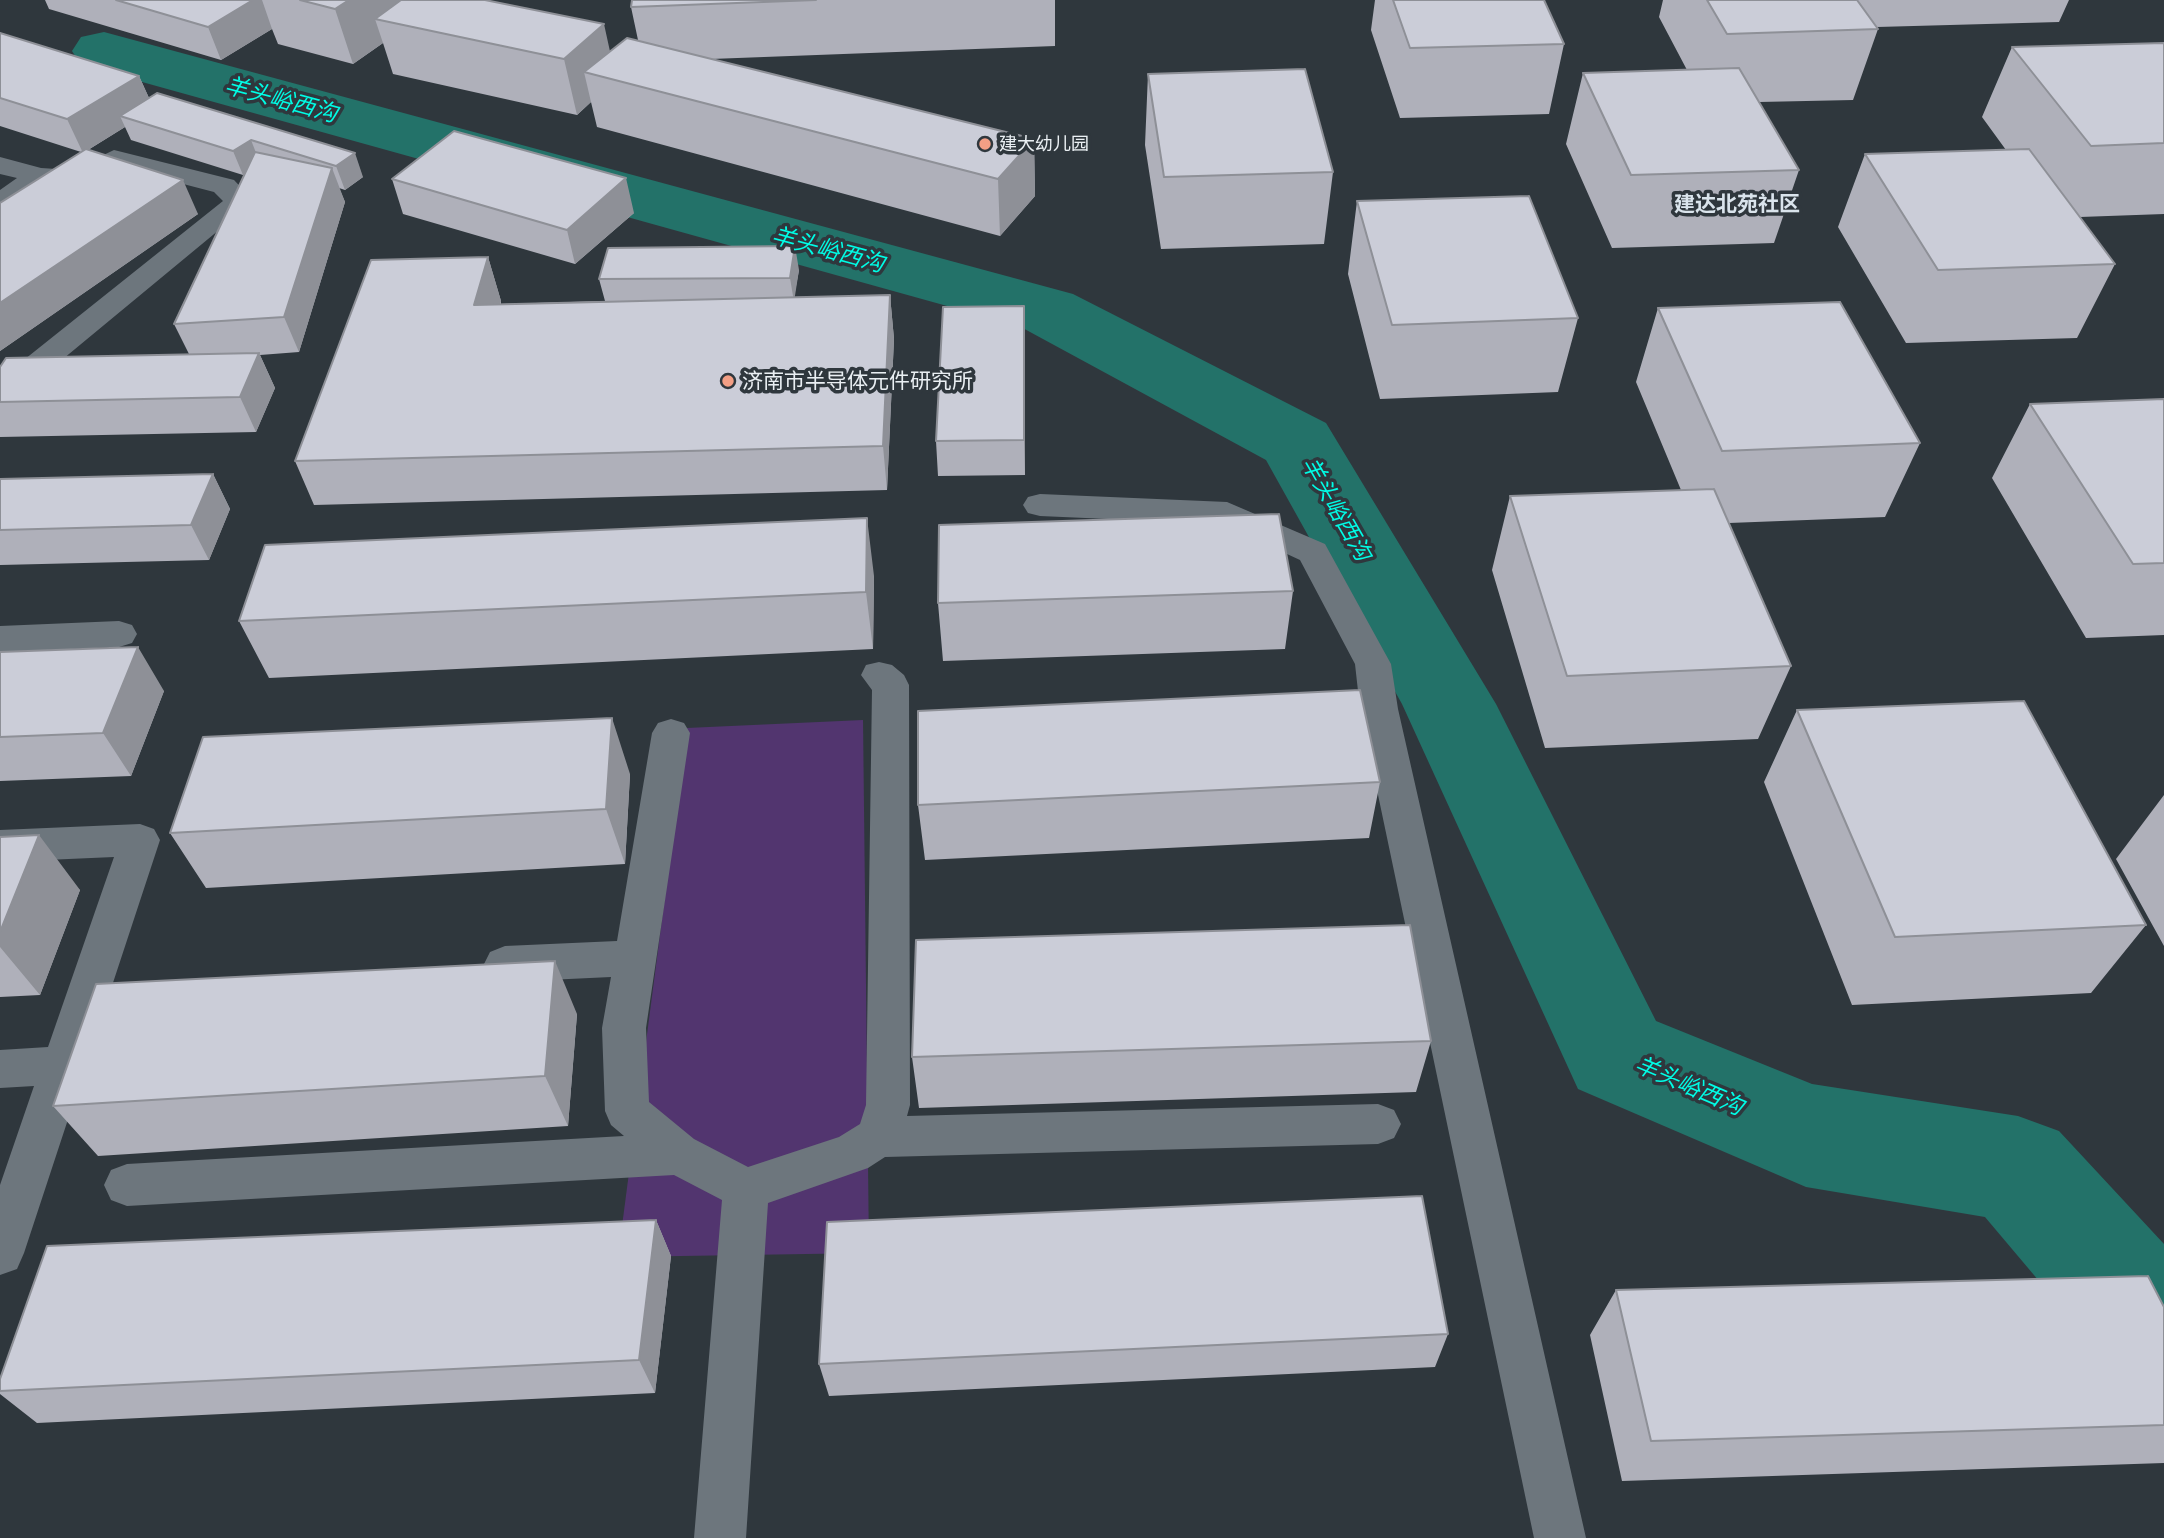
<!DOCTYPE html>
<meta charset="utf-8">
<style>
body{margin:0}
canvas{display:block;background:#2f373d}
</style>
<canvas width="2164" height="1538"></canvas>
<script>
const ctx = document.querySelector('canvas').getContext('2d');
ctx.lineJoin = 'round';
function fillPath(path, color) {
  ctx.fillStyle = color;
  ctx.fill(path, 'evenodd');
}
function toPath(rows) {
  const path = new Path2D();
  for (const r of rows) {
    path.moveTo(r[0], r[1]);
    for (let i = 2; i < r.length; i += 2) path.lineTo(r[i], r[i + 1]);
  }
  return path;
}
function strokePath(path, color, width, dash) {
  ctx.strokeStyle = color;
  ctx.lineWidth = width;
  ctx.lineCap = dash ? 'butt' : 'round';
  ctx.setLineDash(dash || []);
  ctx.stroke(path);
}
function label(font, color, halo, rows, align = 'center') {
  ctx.font = font + ' "Asap Condensed","Noto Sans SC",sans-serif';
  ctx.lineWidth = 7;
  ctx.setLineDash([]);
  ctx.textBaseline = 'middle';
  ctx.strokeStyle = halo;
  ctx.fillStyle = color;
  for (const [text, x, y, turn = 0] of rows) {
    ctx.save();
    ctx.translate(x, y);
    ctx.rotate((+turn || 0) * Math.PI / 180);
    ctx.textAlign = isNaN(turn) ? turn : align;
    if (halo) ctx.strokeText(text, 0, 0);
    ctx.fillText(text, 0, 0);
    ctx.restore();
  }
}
fillPath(toPath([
 [863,720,869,1253,618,1257,687,728]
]), '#52356f');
fillPath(toPath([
 [104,32,1073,294,1326,423,1496,704,1656,1021,1812,1084,2018,1116,2059,1131,2164,1244,2164,1395,2120,1377,1985,1217,1806,1187,1578,1089,1402,704,1266,460,1019,326,81,65,72,51,81,37,104,32]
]), '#237269');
fillPath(toPath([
 [114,150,234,180,254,201,17,397,11,407,0,410,0,379,223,201,214,192,118,167,87,185,77,187,44,185,10,208,0,210,0,190,17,178,0,174,0,157,41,168,72,170,114,150],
 [1040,494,1227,502,1325,544,1391,664,1398,709,1586,1538,1534,1538,1360,709,1355,664,1300,560,1222,524,1040,516,1028,513,1023,505,1028,497,1040,494],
 [119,621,132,625,137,634,132,643,119,647,0,652,0,626,119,621],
 [879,662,892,665,904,675,909,685,910,1105,907,1116,1378,1104,1394,1110,1401,1124,1394,1138,1378,1144,885,1157,868,1168,768,1203,746,1538,694,1538,722,1200,674,1175,127,1206,111,1200,104,1185,111,1170,127,1164,624,1136,611,1125,605,1111,602,1028,611,977,505,982,490,976,484,964,490,952,505,946,617,941,652,733,658,723,671,719,684,723,690,733,646,1028,649,1102,694,1139,748,1167,839,1137,860,1124,866,1105,872,690,861,675,866,665,879,662],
 [140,824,154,829,160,840,24,1253,17,1269,0,1275,0,1185,34,1086,0,1088,0,1050,48,1047,114,857,0,862,0,830,140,824]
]), '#6d767d');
fillPath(toPath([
 [45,0,485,0,610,51,638,40,631,7,632,0,1055,0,1055,46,711,59,1034,139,1035,196,1000,236,597,127,591,102,577,115,393,74,383,43,353,64,278,44,272,29,221,60,49,9],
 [1375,0,1544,0,1564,44,1549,114,1400,118,1371,30],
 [1663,0,2069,0,2059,22,1877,27,1878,29,1853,100,1759,102,1799,170,1774,243,1612,248,1566,144,1583,73,1687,70,1659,17],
 [0,33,139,76,149,98,157,93,363,177,345,190,339,188,345,202,299,352,260,355,275,388,256,432,0,437,0,367,189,354,174,324,245,174,243,175,131,140,125,127,88,150,198,214,0,351,0,203,81,152,0,126],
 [2164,43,2164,214,2080,217,2115,264,2077,338,1906,343,1838,227,1865,154,2006,150,1982,117,2012,47],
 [1148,74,1333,172,1324,244,1161,249,1145,145],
 [392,179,634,213,575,264,403,214],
 [1357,201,1578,318,1558,392,1380,399,1348,274],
 [488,257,501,301,501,304,605,301,599,279,799,270,794,297,890,295,894,339,887,490,314,505,295,461],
 [1658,308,1920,443,1885,517,1729,523,1791,666,1758,739,1545,748,1492,570,1510,496,1681,490,1636,382],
 [1025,341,1025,475,938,476,936,441],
 [2164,399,2164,635,2086,638,1992,478,2030,404],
 [213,474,230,509,209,560,0,565,0,479],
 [874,576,873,649,269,678,239,621],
 [1293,591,1285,649,943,661,938,603],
 [0,652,164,691,131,776,0,781],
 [1797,710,2146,925,2091,993,1852,1005,1764,782],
 [630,774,625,864,206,888,170,833],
 [1380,782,1369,838,925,860,918,805],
 [2164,795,2164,946,2116,859],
 [0,837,80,890,40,995,0,997],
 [577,1014,568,1126,98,1156,53,1106],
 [1431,1041,1416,1092,919,1108,912,1057],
 [656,1220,671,1256,655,1393,37,1423,0,1394,0,1379],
 [1616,1290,2164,1307,2164,1463,1622,1481,1590,1335],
 [1448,1334,1435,1367,829,1396,819,1364]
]), '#afb0ba');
fillPath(toPath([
 [253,0,262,0,272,29,221,60,208,27],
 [349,0,411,0,375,19,383,43,353,64,335,9],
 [604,24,616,79,584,72,591,102,577,115,564,59],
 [139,76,154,109,120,116,125,127,83,153,67,119],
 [1034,139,1035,196,1000,236,998,179],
 [251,140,260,163,243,175,233,151],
 [355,153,363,177,345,190,336,166],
 [332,168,345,202,299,352,284,317],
 [626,178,634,213,575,264,567,230],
 [183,180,198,214,0,351,0,303],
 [795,246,799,270,794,302,790,278],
 [488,257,501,301,488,349,474,305],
 [890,295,894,339,887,490,883,446],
 [1024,306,1025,341,1025,475,1024,440],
 [259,353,275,388,256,432,240,397],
 [213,474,230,509,209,560,191,525],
 [867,518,874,576,873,649,866,592],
 [138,647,164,691,131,776,103,733],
 [612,718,630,774,625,864,606,809],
 [39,835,80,890,40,995,0,947,0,932],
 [555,961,577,1014,568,1126,545,1076],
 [656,1220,671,1256,655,1393,639,1360]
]), '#8e9097');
const building = toPath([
 [116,0,253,0,208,27,116,0],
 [300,0,349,0,335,9,300,0],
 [401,0,485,0,604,24,564,59,375,19,401,0],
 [632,0,816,0,631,7,632,0],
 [1393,0,1544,0,1564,44,1410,48,1393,0],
 [1707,0,1857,0,1878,29,1727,34,1707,0],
 [0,33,139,76,67,119,0,98,0,33],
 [627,38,1034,139,998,179,584,72,627,38],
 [2164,43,2164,143,2091,146,2012,47,2164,43],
 [1739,68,1799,170,1631,175,1583,73,1739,68],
 [1305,69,1333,172,1164,177,1148,74,1305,69],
 [157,93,355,153,336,166,251,140,233,151,120,116,157,93],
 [454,131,626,178,567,230,392,179,454,131],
 [86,149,183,180,0,303,0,203,86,149],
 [2029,149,2115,264,1938,270,1865,154,2029,149],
 [255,152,332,168,284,317,174,324,255,152],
 [1529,196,1578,318,1392,325,1357,201,1529,196],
 [795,246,790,278,599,279,608,248,795,246],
 [488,257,474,305,890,295,883,446,295,461,371,260,488,257],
 [1840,302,1920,443,1722,451,1658,308,1840,302],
 [1024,306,1024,440,936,441,943,307,1024,306],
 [259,353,240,397,0,402,0,367,6,358,259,353],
 [2164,399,2164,563,2133,564,2030,404,2164,399],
 [213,474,191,525,0,530,0,479,213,474],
 [1714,489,1791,666,1567,676,1510,496,1714,489],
 [1279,514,1293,591,938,603,939,525,1279,514],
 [867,518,866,592,239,621,265,545,867,518],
 [138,647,103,733,0,737,0,652,138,647],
 [1360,690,1380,782,918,805,918,711,1360,690],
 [2024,701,2146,925,1895,937,1797,710,2024,701],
 [612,718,606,809,170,833,203,737,612,718],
 [39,835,0,932,0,837,39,835],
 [1410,925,1431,1041,912,1057,916,940,1410,925],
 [555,961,545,1076,53,1106,96,984,555,961],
 [1422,1196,1448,1334,819,1364,827,1222,1422,1196],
 [656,1220,639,1360,0,1391,0,1379,47,1246,656,1220],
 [2148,1276,2164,1307,2164,1425,1651,1441,1616,1290,2148,1276]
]);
fillPath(building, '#cbcdd8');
strokePath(building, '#8e9097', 2);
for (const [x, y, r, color] of [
 [985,144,7,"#f39f85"],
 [728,381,7,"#f39f85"]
]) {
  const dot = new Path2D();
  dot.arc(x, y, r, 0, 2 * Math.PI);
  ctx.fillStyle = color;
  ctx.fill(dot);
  strokePath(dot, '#2f373d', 2.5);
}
label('18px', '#eaeff3', '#2f373d', [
 ["建大幼儿园",999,144]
], 'left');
label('bold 21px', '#dae4ec', '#2f373d', [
 ["建达北苑社区",1737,204]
]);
label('21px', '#eaeff3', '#2f373d', [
 ["济南市半导体元件研究所",742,381]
], 'left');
label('italic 23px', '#00fce5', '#2f373d', [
 ["羊头峪西沟",281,100,15],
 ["羊头峪西沟",828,250,15],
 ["羊头峪西沟",1336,509,60],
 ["羊头峪西沟",1689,1086,23]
]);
</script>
